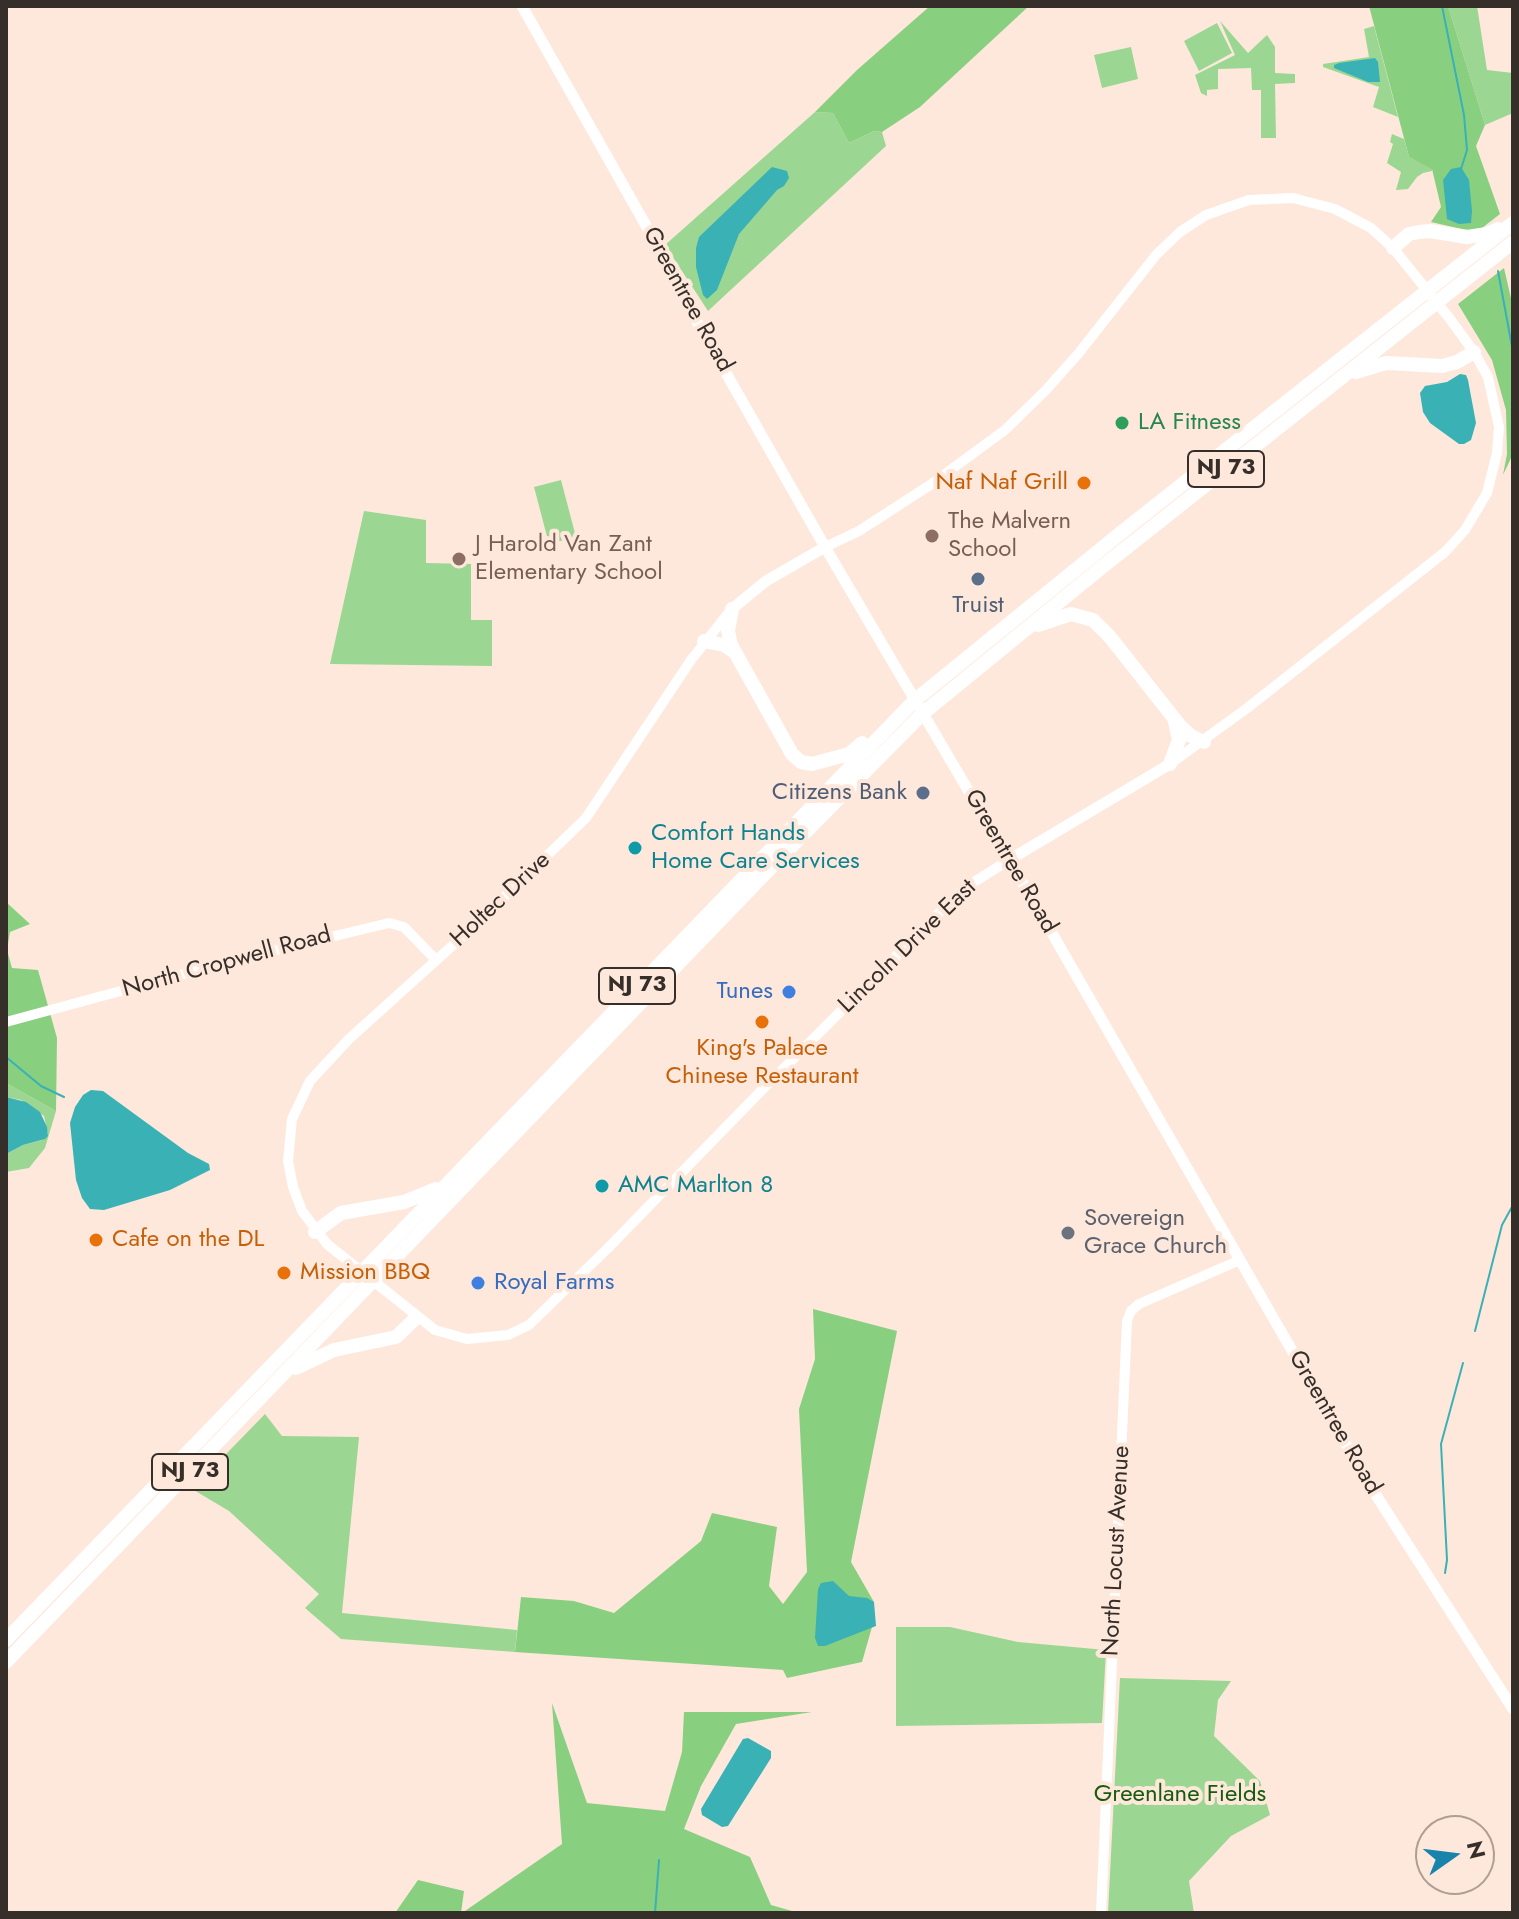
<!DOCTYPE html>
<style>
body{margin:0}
#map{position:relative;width:1519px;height:1919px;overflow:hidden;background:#fee8dc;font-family:Jost,sans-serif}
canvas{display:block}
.frame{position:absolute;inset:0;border:8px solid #362e29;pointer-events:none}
.north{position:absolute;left:1415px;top:1815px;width:80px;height:80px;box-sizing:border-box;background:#fee8dc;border:2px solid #ae9e94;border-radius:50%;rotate:76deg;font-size:22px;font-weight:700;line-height:32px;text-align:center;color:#362e29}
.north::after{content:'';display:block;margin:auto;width:28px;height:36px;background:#1883ab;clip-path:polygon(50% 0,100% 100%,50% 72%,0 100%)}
</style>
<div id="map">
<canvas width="1519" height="1919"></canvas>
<div class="frame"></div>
<div class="north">N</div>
</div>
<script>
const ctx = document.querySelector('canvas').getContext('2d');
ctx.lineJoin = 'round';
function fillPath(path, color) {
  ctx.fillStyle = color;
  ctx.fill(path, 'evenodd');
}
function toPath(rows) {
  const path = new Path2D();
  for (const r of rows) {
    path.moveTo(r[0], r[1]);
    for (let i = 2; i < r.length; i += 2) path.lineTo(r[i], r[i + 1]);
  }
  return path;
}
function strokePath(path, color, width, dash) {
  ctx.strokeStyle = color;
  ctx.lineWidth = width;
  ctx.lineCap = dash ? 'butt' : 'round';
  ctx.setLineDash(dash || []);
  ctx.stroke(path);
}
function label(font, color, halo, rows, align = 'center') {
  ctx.font = font + ' Jost,sans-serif';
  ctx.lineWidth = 8;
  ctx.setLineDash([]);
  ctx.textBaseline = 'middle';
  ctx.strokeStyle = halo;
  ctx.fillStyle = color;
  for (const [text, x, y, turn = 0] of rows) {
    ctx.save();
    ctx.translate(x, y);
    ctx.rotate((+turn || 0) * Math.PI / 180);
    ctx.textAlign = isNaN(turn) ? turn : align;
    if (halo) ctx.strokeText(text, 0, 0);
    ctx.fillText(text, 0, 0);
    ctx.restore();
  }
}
fillPath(toPath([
 [1448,6,1477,6,1487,70,1513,73,1513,113,1485,125],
 [1220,21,1248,53,1267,35,1275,47,1275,73,1295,74,1295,83,1275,84,1276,138,1261,138,1261,90,1252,90,1251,68,1218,69,1218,89,1207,90,1207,96,1201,93,1195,75,1235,55],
 [1217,23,1232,53,1199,71,1184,41],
 [1374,26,1398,117,1373,107,1379,87,1323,67,1323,64,1369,57,1364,29],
 [1131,47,1138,79,1102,88,1094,55],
 [815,112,833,113,849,143,874,131,882,132,886,146,708,311,665,245],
 [1392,134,1404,139,1409,157,1432,168,1432,171,1423,173,1417,177,1408,189,1396,190,1401,172,1387,163,1393,144,1390,142],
 [561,480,576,537,549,544,534,487],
 [364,511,426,520,426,563,471,564,471,620,492,620,492,666,330,664],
 [6,1083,56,1111,45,1148,29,1168,6,1172,6,1154,23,1145,42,1140,48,1135,44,1116,21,1100,6,1097],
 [265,1414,282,1436,359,1437,342,1613,517,1630,515,1652,341,1639,305,1608,319,1594,229,1511,192,1489],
 [896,1627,950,1627,1018,1642,1106,1650,1102,1723,896,1726],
 [1120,1678,1231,1681,1218,1700,1214,1736,1260,1781,1270,1815,1231,1836,1189,1881,1194,1913,1108,1913]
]), '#9bd792');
fillPath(toPath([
 [930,6,1029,6,920,107,882,132,874,131,849,143,833,113,815,112,857,70],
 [1369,6,1448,6,1485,125,1476,146,1500,214,1464,242,1466,230,1431,222,1441,207,1432,169,1409,157],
 [1504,268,1513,307,1513,454,1503,475,1507,454,1506,410,1492,360,1458,304],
 [6,902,30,924,10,932,7,950,12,968,38,970,57,1038,56,1111,6,1083],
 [813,1309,897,1331,851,1562,874,1602,874,1620,862,1662,787,1678,783,1670,515,1652,521,1597,574,1601,614,1613,701,1541,712,1513,777,1527,769,1586,783,1604,807,1572,799,1409,815,1359],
 [552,1703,587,1803,665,1811,682,1752,684,1712,812,1712,736,1724,701,1786,684,1829,750,1857,771,1905,799,1913,462,1913,562,1844],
 [418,1880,464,1891,461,1913,395,1913]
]), '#89cf80');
fillPath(toPath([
 [1375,58,1378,62,1380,82,1368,82,1334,68,1334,65,1339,63],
 [772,167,787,171,789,178,784,186,777,190,739,234,717,290,707,299,703,295,696,267,696,248,699,237],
 [1461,167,1469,180,1472,211,1471,223,1459,224,1447,219,1443,180,1451,169],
 [1460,374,1466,375,1468,380,1476,423,1471,440,1464,444,1459,444,1430,423,1423,412,1420,393,1425,386,1447,382],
 [91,1090,103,1091,188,1153,209,1164,210,1170,170,1190,104,1210,90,1209,82,1198,76,1180,70,1123,75,1107,83,1095],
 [6,1097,26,1102,40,1112,47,1127,48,1136,45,1139,23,1145,6,1154],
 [833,1581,849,1596,867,1598,874,1602,876,1626,825,1646,818,1646,815,1638,818,1589,821,1583],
 [748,1738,771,1751,771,1758,728,1826,722,1827,702,1815,701,1809,743,1739]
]), '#39b1b5');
strokePath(toPath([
 [1442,6,1464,115,1467,150,1461,169],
 [1498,271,1513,352],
 [6,913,6,929],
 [6,1057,41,1086,64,1097],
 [1475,1331,1502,1225,1513,1205],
 [1445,1573,1447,1560,1441,1444,1463,1363],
 [655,1913,659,1860]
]), '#39b1b5', 2);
strokePath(toPath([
 [825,547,859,531,930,485,1005,430,1046,390,1078,354,1156,255,1180,232,1206,215,1249,200,1293,198,1335,209,1371,228,1393,248,1450,319,1474,352,1488,377,1499,427,1497,453,1487,493,1465,530,1445,552,1246,709,1170,764],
 [730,611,691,660,586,818,472,928,349,1039,310,1081,292,1119,288,1161,293,1187,302,1211,327,1244,435,1330,467,1339,508,1335,529,1325,608,1248,761,1091,963,889,1009,860],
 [6,1022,239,959,389,923,404,927,436,960],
 [1101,1913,1127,1321,1131,1311,1139,1304,1240,1260]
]), '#fff', 10);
strokePath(toPath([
 [522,6,653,238,680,292,825,547,1041,914,1367,1481,1513,1709],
 [732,609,766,581,825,547],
 [1009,860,1170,764]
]), '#fff', 11);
strokePath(toPath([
 [1393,248,1409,234,1419,232,1430,231,1467,237,1487,234,1498,229],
 [1356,372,1386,363,1442,366,1457,362,1474,352],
 [732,609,728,631,731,645,792,754,801,762,812,764,849,754,862,743],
 [1038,625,1071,614,1093,620,1110,637,1181,727,1191,736,1204,742],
 [704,641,724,645,736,653],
 [1170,764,1179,740,1175,722],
 [315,1232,341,1213,404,1202,436,1189],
 [296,1368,334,1350,396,1337,416,1318],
 [6,1640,914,701,1122,532,1513,223],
 [6,1662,784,854,922,714,1102,567,1513,242]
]), '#fff', 14);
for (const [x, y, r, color] of [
 [1122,423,8,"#2e9e5b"],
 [1084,483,8,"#e8710a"],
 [932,536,8,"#8d6e63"],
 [459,559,8,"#8d6e63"],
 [978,579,8,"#5c6f8a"],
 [923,793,8,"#5c6f8a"],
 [635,848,8,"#0f9aa8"],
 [789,992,8,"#3f7fe0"],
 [762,1022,8,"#e8710a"],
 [602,1186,8,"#0f9aa8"],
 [1068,1233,8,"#6b7280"],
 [96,1240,8,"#e8710a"],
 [284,1273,8,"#e8710a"],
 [478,1283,8,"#3f7fe0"]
]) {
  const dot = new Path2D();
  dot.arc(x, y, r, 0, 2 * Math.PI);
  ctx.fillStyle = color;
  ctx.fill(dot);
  strokePath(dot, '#fee8dc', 3);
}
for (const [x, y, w] of [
 [1226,469,76],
 [637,986,76],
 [190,1472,76]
]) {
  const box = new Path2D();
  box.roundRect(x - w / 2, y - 18, w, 36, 6);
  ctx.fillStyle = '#fee8dc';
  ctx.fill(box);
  strokePath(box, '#362e29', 2);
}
label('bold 22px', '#362e29', null, [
 ["NJ 73",1226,469],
 ["NJ 73",637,986],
 ["NJ 73",190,1472]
]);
label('24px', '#362e29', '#fee8dc', [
 ["Greentree Road",687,300,61],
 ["Greentree Road",1010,862,60],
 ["Holtec Drive",501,900,-43],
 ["Lincoln Drive East",908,947,-44],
 ["North Cropwell Road",227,963,-15],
 ["Greentree Road",1334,1423,60],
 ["North Locust Avenue",1117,1551,-87]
]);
label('24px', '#27864d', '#fee8dc', [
 ["LA Fitness",1138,423]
], 'left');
label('24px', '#c56008', '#fee8dc', [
 ["Naf Naf Grill",1068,483,"right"],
 ["King's Palace",762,1049,"center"],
 ["Chinese Restaurant",762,1077,"center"],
 ["Cafe on the DL",112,1240],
 ["Mission BBQ",300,1273]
], 'left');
label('24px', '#785e54', '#fee8dc', [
 ["The Malvern",948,522],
 ["School",948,550],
 ["J Harold Van Zant",475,545],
 ["Elementary School",475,573]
], 'left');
label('24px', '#4e5e75', '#fee8dc', [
 ["Truist",978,606],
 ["Citizens Bank",907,793,"right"]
]);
label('24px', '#0d838f', '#fee8dc', [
 ["Comfort Hands",651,834],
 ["Home Care Services",651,862],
 ["AMC Marlton 8",618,1186]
], 'left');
label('24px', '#366cbe', '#fee8dc', [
 ["Tunes",773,992],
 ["Royal Farms",494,1283,"left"]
], 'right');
label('24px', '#5b616d', '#fee8dc', [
 ["Sovereign",1084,1219],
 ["Grace Church",1084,1247]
], 'left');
label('24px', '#175b0d', '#fee8dc', [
 ["Greenlane Fields",1180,1795]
]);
</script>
